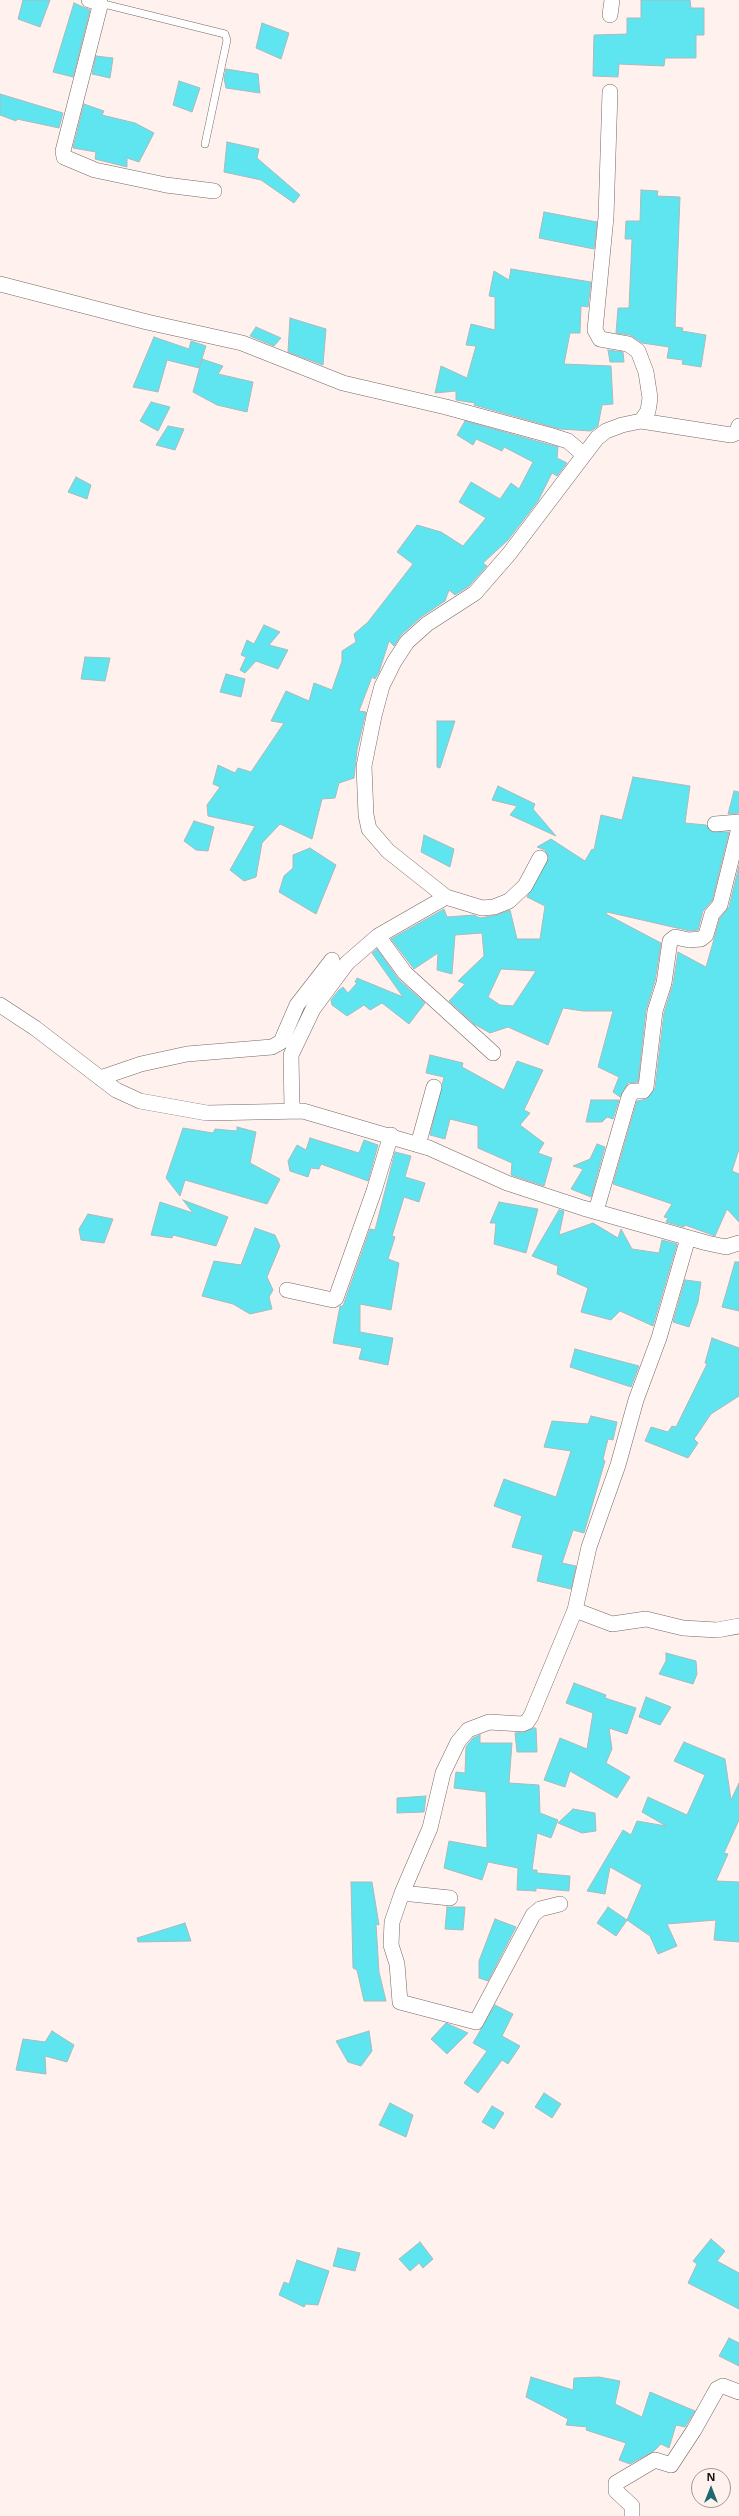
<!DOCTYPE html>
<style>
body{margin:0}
#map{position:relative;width:739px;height:2516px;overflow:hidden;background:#fff2ee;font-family:"Noto Sans",sans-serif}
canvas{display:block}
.north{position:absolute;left:691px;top:2468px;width:40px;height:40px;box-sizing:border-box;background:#fff2ee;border:1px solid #a29996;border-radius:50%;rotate:0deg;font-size:11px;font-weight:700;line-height:16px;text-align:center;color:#171312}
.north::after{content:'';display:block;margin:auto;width:14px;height:18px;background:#1d696f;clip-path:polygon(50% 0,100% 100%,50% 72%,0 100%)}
</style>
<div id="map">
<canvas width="739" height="2516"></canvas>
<div class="north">N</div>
</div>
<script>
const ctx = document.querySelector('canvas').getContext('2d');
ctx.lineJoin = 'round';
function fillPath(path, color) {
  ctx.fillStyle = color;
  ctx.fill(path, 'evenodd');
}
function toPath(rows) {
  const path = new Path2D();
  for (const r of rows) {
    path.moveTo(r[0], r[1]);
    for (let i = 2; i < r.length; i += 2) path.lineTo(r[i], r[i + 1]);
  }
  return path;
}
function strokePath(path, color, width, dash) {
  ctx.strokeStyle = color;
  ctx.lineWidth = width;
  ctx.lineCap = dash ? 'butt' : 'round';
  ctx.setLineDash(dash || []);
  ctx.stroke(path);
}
const building = toPath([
 [23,0,50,0,40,27,18,19,23,0],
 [641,0,690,0,691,8,704,8,704,35,696,35,696,58,665,58,664,66,619,64,618,77,593,76,594,35,627,34,627,18,641,18,641,0],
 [74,3,90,10,73,77,53,72,74,3],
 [262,23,289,33,281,59,256,48,262,23],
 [96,56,113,58,110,78,92,74,96,56],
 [226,69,258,74,260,93,226,88,224,78,226,69],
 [179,81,200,88,192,112,173,105,179,81],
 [0,94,63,113,59,128,17,119,16,121,0,115,0,94],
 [84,104,104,111,102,115,135,123,154,133,139,162,127,158,127,167,95,159,96,152,73,148,84,104],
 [227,142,259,149,257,158,300,195,294,203,261,180,224,172,227,142],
 [641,190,658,191,657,196,680,197,675,327,683,328,682,331,706,335,701,367,682,364,683,360,667,358,669,347,642,343,630,335,616,333,618,308,629,308,632,239,625,239,626,221,640,221,641,190],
 [544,212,597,222,594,249,539,238,544,212],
 [511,269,591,282,588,307,581,306,580,333,570,333,564,364,611,366,613,404,602,405,598,426,591,431,560,429,474,405,475,403,456,400,456,391,435,393,441,366,467,378,476,346,466,345,471,324,495,330,495,297,489,296,494,271,509,280,511,269],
 [290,318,326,329,323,365,288,352,290,318],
 [256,327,281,338,274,346,250,336,256,327],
 [154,337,189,349,191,341,206,346,199,368,167,360,158,392,133,387,154,337],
 [608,350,623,352,624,362,610,362,608,350],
 [202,359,223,366,218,374,253,382,247,412,217,405,193,392,202,359],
 [151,402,170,407,158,431,140,421,151,402],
 [465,421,558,447,557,458,567,463,557,476,552,473,538,501,508,540,483,563,487,566,469,586,455,595,449,590,445,601,421,617,401,635,394,646,389,641,379,672,375,679,372,677,359,711,366,712,357,750,354,778,339,783,335,798,322,799,312,839,280,824,262,843,256,877,244,881,230,870,255,826,208,816,207,805,220,787,213,784,218,765,235,773,238,768,251,772,284,723,271,721,286,691,309,701,314,683,332,690,342,661,342,651,356,642,354,634,368,622,413,564,397,552,417,525,441,532,463,546,486,518,459,502,471,482,500,499,511,483,519,489,533,462,504,447,502,451,476,439,473,445,457,435,465,421],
 [168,426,184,429,175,450,156,445,168,426],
 [76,477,91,485,87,499,68,492,76,477],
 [264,625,280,632,269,645,288,650,278,669,256,661,245,673,240,670,246,657,241,655,247,640,254,644,264,625],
 [85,657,110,658,105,681,81,679,85,657],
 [226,674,245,679,241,697,220,692,226,674],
 [437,721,455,721,440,768,437,767,437,721],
 [633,777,690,786,685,823,706,825,712,832,729,832,712,901,703,911,698,930,690,931,607,912,606,914,661,943,655,981,646,1010,638,1082,628,1083,620,1097,613,1092,619,1077,598,1067,613,1011,583,1011,563,1008,548,1045,508,1027,490,1033,474,1024,449,1001,465,984,458,981,484,956,482,933,455,935,452,974,437,970,438,953,414,969,391,939,444,909,447,917,474,915,480,918,497,915,510,910,517,939,540,939,545,906,527,897,549,858,545,850,537,847,551,839,585,861,592,849,594,850,601,815,622,820,633,777],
 [501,969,536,971,513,1006,500,1005,488,997,501,969],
 [498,786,535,804,533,809,556,836,510,815,517,806,492,800,498,786],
 [734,791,739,792,739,813,728,814,734,791],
 [194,821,214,827,208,851,196,850,184,841,194,821],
 [424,835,454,849,450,867,421,852,424,835],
 [310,848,336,865,316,914,279,892,284,876,293,868,293,855,310,848],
 [739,866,739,1149,732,1171,739,1174,739,1222,727,1209,715,1236,685,1225,684,1227,666,1222,668,1218,664,1217,672,1204,613,1184,637,1101,647,1099,655,1088,664,1013,673,984,678,952,706,967,720,918,729,907,739,866],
 [377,949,399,980,425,1003,409,1024,382,1003,370,1010,364,1005,347,1016,332,1005,331,1000,339,990,343,987,348,993,357,983,355,982,357,978,403,997,372,953,377,949],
 [430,1055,463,1063,462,1067,504,1090,517,1061,543,1070,524,1110,530,1113,520,1125,544,1143,538,1153,552,1158,544,1186,511,1175,512,1163,478,1148,478,1126,450,1119,445,1139,430,1135,444,1077,426,1073,430,1055],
 [591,1100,619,1100,613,1119,607,1117,602,1122,586,1122,591,1100],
 [237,1127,256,1132,250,1163,280,1179,267,1204,185,1180,180,1196,166,1178,183,1128,213,1133,215,1129,237,1131,237,1127],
 [310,1138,359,1153,364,1140,378,1145,368,1181,321,1164,319,1169,311,1168,308,1177,290,1171,288,1161,297,1145,306,1150,310,1138],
 [597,1144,605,1147,591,1197,571,1189,583,1169,573,1166,590,1159,597,1144],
 [395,1152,411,1156,405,1177,425,1183,419,1202,404,1197,392,1236,395,1237,388,1259,399,1263,391,1310,360,1304,360,1332,393,1338,388,1365,359,1359,362,1348,333,1343,340,1306,343,1306,370,1229,375,1230,395,1152],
 [183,1200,228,1217,216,1246,173,1235,172,1238,151,1235,160,1202,193,1213,183,1200],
 [499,1202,538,1209,526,1253,494,1244,496,1223,490,1223,499,1202],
 [559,1210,564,1211,559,1235,593,1223,618,1238,621,1229,632,1249,659,1253,662,1240,677,1244,653,1326,620,1311,611,1320,581,1312,588,1288,557,1274,558,1266,532,1256,559,1210],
 [88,1214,113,1219,104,1243,81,1240,79,1229,88,1214],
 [255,1228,275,1235,280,1246,267,1277,273,1290,269,1297,272,1309,250,1314,233,1304,202,1296,214,1261,241,1265,255,1228],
 [735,1262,739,1262,739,1311,722,1307,735,1262],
 [685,1280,701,1282,698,1302,689,1327,673,1322,685,1280],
 [712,1338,739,1348,739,1396,711,1414,694,1439,698,1443,688,1458,645,1441,651,1427,668,1432,672,1426,676,1427,707,1364,705,1363,712,1338],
 [575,1349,639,1366,631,1387,570,1367,575,1349],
 [591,1416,617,1422,613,1440,608,1439,603,1459,605,1461,584,1533,573,1530,562,1563,576,1566,571,1589,537,1581,543,1555,512,1547,522,1516,494,1506,504,1479,556,1497,571,1451,544,1447,552,1421,588,1424,591,1416],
 [666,1653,696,1661,697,1674,693,1684,659,1674,666,1661,666,1653],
 [574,1683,606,1695,605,1698,636,1708,627,1734,609,1728,612,1749,606,1763,630,1777,617,1798,570,1771,565,1787,544,1780,560,1738,587,1749,593,1713,566,1703,574,1683],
 [646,1697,671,1707,660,1725,639,1717,646,1697],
 [533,1728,536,1728,537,1752,517,1752,515,1733,525,1732,533,1728],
 [480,1735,480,1743,512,1743,509,1783,539,1785,540,1813,558,1820,551,1838,537,1833,532,1870,537,1870,537,1873,570,1876,569,1891,536,1888,536,1891,517,1890,518,1868,488,1862,482,1880,444,1868,449,1841,487,1848,486,1792,454,1788,456,1772,465,1773,466,1747,473,1738,480,1735],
 [684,1742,725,1759,731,1800,739,1783,739,1820,724,1853,728,1854,716,1881,739,1882,739,1942,714,1940,716,1920,667,1924,677,1946,658,1954,650,1936,627,1920,642,1885,610,1867,605,1894,587,1891,623,1830,631,1835,637,1821,666,1826,642,1812,648,1797,687,1815,705,1775,674,1761,684,1742],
 [426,1796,424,1812,397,1813,397,1798,426,1796],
 [573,1809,595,1813,596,1831,582,1833,558,1823,573,1809],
 [351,1882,372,1882,379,1925,376,1924,379,1972,386,2001,364,2001,357,1970,353,1968,351,1882],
 [447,1907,465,1907,463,1930,445,1929,447,1907],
 [608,1907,627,1920,616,1936,597,1923,608,1907],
 [495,1919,516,1927,488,1981,479,1978,479,1961,495,1919],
 [185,1923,191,1941,138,1942,137,1938,185,1923],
 [495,2005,513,2014,502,2036,520,2046,508,2064,502,2060,478,2093,464,2083,487,2051,473,2043,495,2005],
 [446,2023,468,2033,447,2054,431,2039,446,2023],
 [52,2031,74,2045,67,2062,45,2056,46,2074,16,2070,23,2039,45,2042,52,2031],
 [369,2031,372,2051,361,2066,348,2062,336,2041,369,2031],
 [544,2093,561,2104,552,2118,535,2107,544,2093],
 [390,2103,413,2115,406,2137,379,2125,390,2103],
 [492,2106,504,2113,494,2129,482,2122,492,2106],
 [711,2239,725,2251,717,2261,739,2273,739,2309,688,2283,697,2264,693,2261,711,2239],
 [420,2242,433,2259,423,2268,419,2263,410,2271,399,2259,420,2242],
 [338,2248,360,2253,355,2271,333,2266,338,2248],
 [297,2260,329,2271,318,2305,306,2304,304,2307,279,2295,284,2282,289,2284,297,2260],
 [729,2338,739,2343,739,2366,719,2356,729,2338],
 [531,2377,573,2390,574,2378,599,2377,620,2381,615,2404,642,2417,650,2392,695,2411,685,2427,676,2425,669,2448,661,2444,654,2451,630,2464,619,2460,626,2443,586,2430,587,2427,566,2425,568,2419,526,2397,531,2377]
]);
fillPath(building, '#5fe5ef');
strokePath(building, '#acb9ba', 1);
const service = toPath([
 [100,3,225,34,227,40,205,144]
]);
const minor = toPath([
 [89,0,100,3,100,6,63,151,64,157,95,170,166,185,214,191],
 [610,15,612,0],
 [0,284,147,322,242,343,343,383,446,407,549,435,568,441,583,454],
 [641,421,731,435,736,433,739,426],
 [715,824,739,822],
 [446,897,388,851,369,829,366,815,364,766,374,716,382,686,394,662,407,642,427,624,475,593,509,554,597,438,606,431,622,425,641,421,648,411,650,398,646,372,638,351,628,344,600,339,595,330,606,217,610,92],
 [378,936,405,973,493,1053],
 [0,1005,35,1028,116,1090,140,1101,207,1113,303,1111,429,1148,507,1183,583,1208,707,1243,726,1247,739,1243],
 [100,1078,141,1064,187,1054,272,1047,281,1042,297,1005,332,960],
 [292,1109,291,1055,313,1009,347,963,378,936,446,897,482,908,494,907,509,901,525,886,540,858],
 [418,1145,434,1087],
 [596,1211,629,1097,633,1091,643,1091,646,1087,655,1011,664,983,670,941,675,937,689,940,701,939,706,935,712,914,720,905,739,828],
 [287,1290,333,1300,336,1298,374,1191,391,1135],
 [575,1610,612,1624,646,1619,683,1628,717,1630,739,1626],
 [402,1893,450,1898],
 [560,1904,540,1909,533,1915,476,2022,400,2002,397,1964,391,1945,392,1922,402,1893,430,1828,443,1773,458,1742,468,1730,489,1722,522,1724,527,1722,531,1716,575,1610,589,1547,618,1465,636,1400,659,1338,688,1238],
 [632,2516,632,2506,616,2491,616,2483,655,2460,671,2465,694,2430,717,2389,723,2386,739,2392]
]);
strokePath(service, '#736965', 8);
strokePath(minor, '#736965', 16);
strokePath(service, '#fff', 7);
strokePath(minor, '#fff', 15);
</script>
